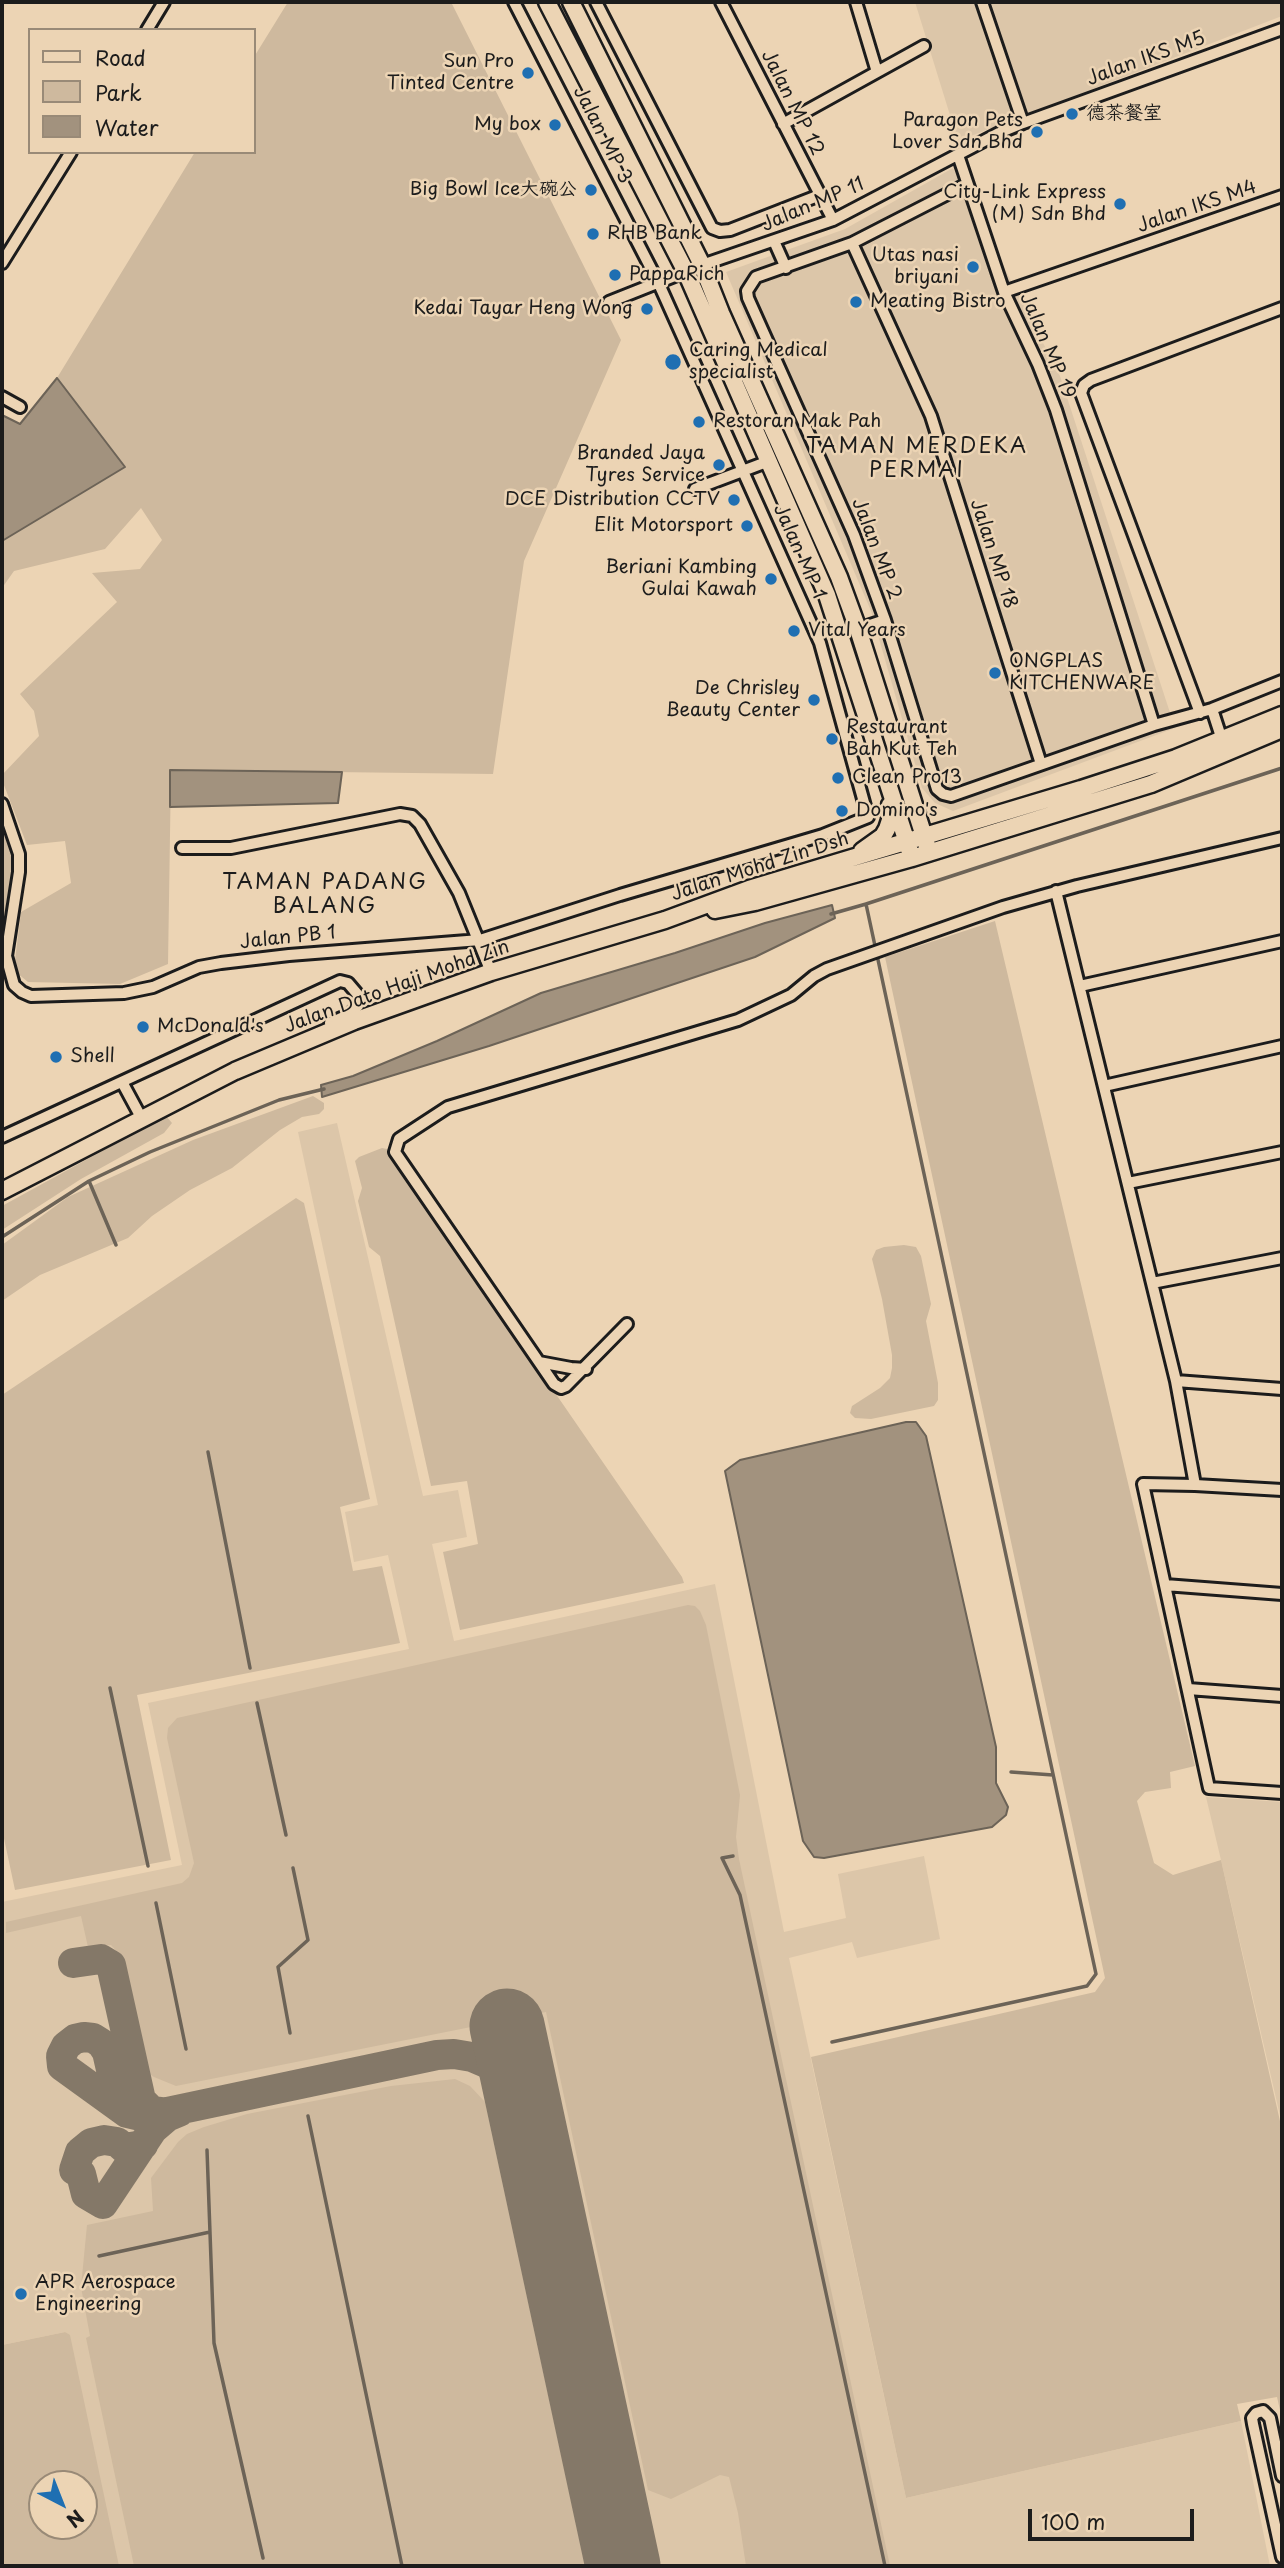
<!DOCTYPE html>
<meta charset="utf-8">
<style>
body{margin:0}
#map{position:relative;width:1284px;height:2568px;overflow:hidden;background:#ecd4b4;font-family:"Playpen Sans",sans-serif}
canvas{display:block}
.frame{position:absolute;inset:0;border:4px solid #1c1c1c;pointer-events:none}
.legend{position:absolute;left:28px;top:28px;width:228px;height:126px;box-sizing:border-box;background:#ecd4b4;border:2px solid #998a77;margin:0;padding:9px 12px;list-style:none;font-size:21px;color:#1c1c1c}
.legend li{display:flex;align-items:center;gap:14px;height:35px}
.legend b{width:35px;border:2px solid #998a77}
.north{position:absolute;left:28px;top:2470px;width:70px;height:70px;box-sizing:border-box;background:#ecd4b4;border:2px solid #998a77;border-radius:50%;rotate:138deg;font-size:19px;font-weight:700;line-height:28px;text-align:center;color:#1c1c1c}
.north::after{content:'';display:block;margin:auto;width:24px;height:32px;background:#1f6fb2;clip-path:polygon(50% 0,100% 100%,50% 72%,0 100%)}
.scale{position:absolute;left:1028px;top:2509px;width:166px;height:32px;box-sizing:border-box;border:4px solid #1c1c1c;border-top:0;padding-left:9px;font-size:21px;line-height:24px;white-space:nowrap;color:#1c1c1c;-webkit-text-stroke:5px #ecd4b4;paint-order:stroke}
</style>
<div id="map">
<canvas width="1284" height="2568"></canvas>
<div class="frame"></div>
<ul class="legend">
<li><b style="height:9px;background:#ecd4b4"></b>Road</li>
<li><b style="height:19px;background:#ceb99e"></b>Park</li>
<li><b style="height:19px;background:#a2927e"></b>Water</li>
</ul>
<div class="north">N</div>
<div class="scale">100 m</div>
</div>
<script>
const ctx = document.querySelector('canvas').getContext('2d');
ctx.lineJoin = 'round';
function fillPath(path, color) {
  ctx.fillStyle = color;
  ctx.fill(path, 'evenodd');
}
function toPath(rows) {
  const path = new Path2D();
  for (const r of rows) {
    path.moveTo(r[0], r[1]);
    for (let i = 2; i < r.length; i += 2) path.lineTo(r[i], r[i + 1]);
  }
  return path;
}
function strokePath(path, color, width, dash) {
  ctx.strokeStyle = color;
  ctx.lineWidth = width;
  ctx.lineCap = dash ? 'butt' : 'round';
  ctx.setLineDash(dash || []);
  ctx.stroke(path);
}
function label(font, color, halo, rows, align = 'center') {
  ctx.font = font + ' "Playpen Sans","LXGW WenKai TC",sans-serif';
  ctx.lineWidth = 5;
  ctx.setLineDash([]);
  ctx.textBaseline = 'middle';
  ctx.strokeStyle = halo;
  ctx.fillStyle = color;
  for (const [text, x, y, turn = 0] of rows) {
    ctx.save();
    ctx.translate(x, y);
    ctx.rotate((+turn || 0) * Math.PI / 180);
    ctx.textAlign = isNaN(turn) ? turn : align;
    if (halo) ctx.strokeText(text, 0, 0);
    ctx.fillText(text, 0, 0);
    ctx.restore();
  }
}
fillPath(toPath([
 [915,2,1282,2,1282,16,958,141],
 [953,168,1060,376,1175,728,953,811,935,803,922,788,871,611,726,272,845,229],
 [337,1123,423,1496,458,1490,467,1537,432,1544,454,1641,715,1584,784,1932,846,1918,838,1874,924,1856,940,1939,857,1958,852,1942,789,1958,906,2498,1241,2421,1270,2566,115,2566,65,2332,2,2345,2,1902,182,1865,148,1703,409,1649,388,1555,354,1562,345,1512,378,1505,298,1132],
 [1206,1797,1282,1802,1282,2124,1221,1860]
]), '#dcc6a9');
fillPath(toPath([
 [288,2,451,2,621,340,524,561,493,774,171,770,168,964,120,984,28,982,17,973,15,960,21,912,71,883,65,841,27,845,2,780,2,775,39,736,34,711,20,694,117,602,92,573,140,569,162,540,141,508,105,549,14,571,2,588,2,541,124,467,57,378,195,152,254,152,254,57],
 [2,819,14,857,2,932],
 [995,921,1195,1766,1170,1772,1171,1788,1145,1792,1137,1801,1154,1863,1173,1875,1221,1860,1282,2130,1282,2419,1277,2397,1237,2404,1241,2421,906,2498,811,2057,1095,1992,1105,1978,885,957],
 [313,1096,324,1103,324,1109,319,1114,302,1117,280,1130,232,1168,190,1190,152,1216,128,1238,40,1275,2,1301,2,1245,68,1197,193,1140],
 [166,1116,172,1123,164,1133,81,1179,2,1230,2,1206],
 [382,1148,387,1149,682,1577,684,1583,460,1630,443,1552,478,1544,467,1481,431,1486,380,1256,369,1247,358,1201,362,1188,355,1161,359,1157],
 [296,1198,304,1203,370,1499,340,1507,353,1571,382,1566,400,1643,137,1695,171,1860,15,1890,2,1829,2,1395],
 [904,1245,916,1247,921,1256,931,1304,926,1321,938,1383,938,1400,934,1406,871,1419,855,1418,850,1413,852,1406,880,1388,890,1378,892,1368,892,1355,882,1299,872,1259,876,1250,884,1247],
 [688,1605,695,1606,700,1611,706,1625,740,1795,736,1837,739,1859,890,2566,746,2566,738,2513,729,2477,720,2475,671,2499,648,2490,546,2012,176,2086,154,2077,145,2071,127,1978,119,1954,111,1945,88,1947,81,1916,6,1933,6,1922,182,1883,189,1877,194,1863,167,1738,168,1728,177,1718],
 [455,2079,470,2086,485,2102,585,2566,134,2566,86,2338,90,2336,81,2287,87,2225,153,2211,151,2178,178,2142,187,2134,204,2127,247,2114,391,2086],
 [65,2332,70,2335,119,2566,2,2566,2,2345],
 [42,2484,84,2484,84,2526,42,2526]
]), '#ceb99e');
const water = toPath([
 [57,378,125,467,2,541,2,415,20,424,57,378],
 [170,770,342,772,338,803,170,807,170,770],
 [832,905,835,918,755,957,489,1046,322,1097,321,1085,353,1076,437,1041,541,993,675,953,765,923,832,905],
 [906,1422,916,1422,926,1436,996,1747,996,1783,1008,1807,1006,1815,992,1827,824,1858,814,1857,803,1841,725,1471,740,1460,906,1422]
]);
fillPath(water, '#a2927e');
strokePath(water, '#6c6357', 2);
strokePath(toPath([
 [831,914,866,904],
 [89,1181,116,1245],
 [2,1237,89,1181,150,1152,279,1100,324,1089],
 [208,1452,250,1668],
 [110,1688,148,1866],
 [257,1703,286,1835],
 [1011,1772,1053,1775],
 [733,1856,722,1858,740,1895,885,2566],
 [156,1903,186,2049],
 [290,2033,278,1967,308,1940,293,1868],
 [832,2042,1087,1986,1096,1974,866,904,1282,768],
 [308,2116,402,2566],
 [207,2150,214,2343,263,2558],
 [99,2256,210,2232]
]), '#6c6357', 3.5);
strokePath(toPath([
 [73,1963,101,1959,111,1965,141,2100,152,2111,168,2113],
 [117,2096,107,2052,101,2043,93,2038,84,2037,75,2039,66,2046,61,2056,62,2066,127,2113,144,2117,437,2055,454,2054,472,2057,493,2066,508,2081,515,2091,530,2131],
 [143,2145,124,2148,117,2142,104,2140,91,2143,80,2152,74,2170,81,2174,86,2194,103,2204,153,2129,167,2117,179,2112]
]), '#847868', 30);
strokePath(toPath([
 [507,2026,623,2566]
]), '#847868', 75);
const minor = toPath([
 [596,2,712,228,720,231,730,230,820,195],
 [721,2,833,220],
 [856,2,877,72],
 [982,2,1023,123],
 [147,30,164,2],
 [783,124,924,46],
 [958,155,1004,292,1038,364,1056,410,1154,725],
 [967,184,852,243,756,277,747,291,748,298,854,535,885,620,937,789,943,794,951,796,1154,725,1212,709,1282,681],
 [774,241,786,268],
 [852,243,931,416,1041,764],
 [2,263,71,152],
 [1004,292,1282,196],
 [609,302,702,265,833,220,999,133,1023,123,1282,29],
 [2,397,20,407],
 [695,489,769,461],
 [858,629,885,620],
 [1212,709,1222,740],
 [1200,713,1081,393,1084,385,1091,380,1282,308],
 [2,804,19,854,19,872,6,956,14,985,22,992,31,996,124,993,153,987,199,967,221,963,289,955,480,940,620,895,823,835,868,817,820,643,659,284,514,2],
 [182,848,231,848,400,814,412,816,420,824,459,893,491,972],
 [1056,891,1176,1381,1195,1485],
 [1080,986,1282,941],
 [122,1082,142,1119],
 [1104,1086,1282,1046],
 [2,1137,340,981,348,983,359,996,358,1006,350,1014,330,1023],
 [1128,1183,1282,1152],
 [1152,1283,1282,1258],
 [627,1324,566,1386,561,1388,554,1384,395,1152,399,1139,448,1107,738,1020,791,995,814,976,827,969,1003,907,1077,886,1282,838],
 [539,1362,571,1368,586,1369],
 [1176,1381,1282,1389],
 [1282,1490,1195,1485,1143,1484,1209,1788,1282,1793],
 [1165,1585,1282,1594],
 [1188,1689,1282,1696],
 [1282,2476,1270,2418,1263,2411,1256,2413,1252,2418,1253,2424,1282,2557]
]);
const secondary = toPath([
 [547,2,686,272,827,595,912,858],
 [571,2,702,265,721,313,839,577,858,629,929,852],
 [862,851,883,836,887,829,890,820,890,805],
 [715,910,755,902,912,858,1151,784,1282,729],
 [2,1191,235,1071,354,1021,491,972,665,920,749,889,1081,789,1176,758,1282,715]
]);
strokePath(minor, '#1c1c1c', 16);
strokePath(secondary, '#1c1c1c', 21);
strokePath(minor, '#ecd4b4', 10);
strokePath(secondary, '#ecd4b4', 16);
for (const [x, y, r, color] of [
 [528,73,7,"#1f6fb2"],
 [1072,114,7,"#1f6fb2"],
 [555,125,7,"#1f6fb2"],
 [1037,132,7,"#1f6fb2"],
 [591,190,7,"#1f6fb2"],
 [1120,204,7,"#1f6fb2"],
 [593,234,7,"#1f6fb2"],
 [973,267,7,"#1f6fb2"],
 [615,275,7,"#1f6fb2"],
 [856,302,7,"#1f6fb2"],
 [647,309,7,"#1f6fb2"],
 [673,362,9,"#1f6fb2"],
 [699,422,7,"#1f6fb2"],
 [719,465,7,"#1f6fb2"],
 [734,500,7,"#1f6fb2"],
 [747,526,7,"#1f6fb2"],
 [771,579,7,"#1f6fb2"],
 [794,631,7,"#1f6fb2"],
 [995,673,7,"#1f6fb2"],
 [814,700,7,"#1f6fb2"],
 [832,739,7,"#1f6fb2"],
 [838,778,7,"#1f6fb2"],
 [842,811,7,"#1f6fb2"],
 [143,1027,7,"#1f6fb2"],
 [56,1057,7,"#1f6fb2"],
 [21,2294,7,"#1f6fb2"]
]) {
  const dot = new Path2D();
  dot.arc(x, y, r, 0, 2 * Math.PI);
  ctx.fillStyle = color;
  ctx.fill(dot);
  strokePath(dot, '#ecd4b4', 2.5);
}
label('19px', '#1c1c1c', '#ecd4b4', [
 ["Jalan IKS M5",1146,59,-20],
 ["Jalan MP 12",792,103,63],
 ["Jalan MP 3",602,135,63],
 ["Jalan MP 11",813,205,-23],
 ["Jalan IKS M4",1197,207,-19],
 ["Jalan MP 19",1047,346,67],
 ["Jalan MP 2",876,549,69],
 ["Jalan MP 1",799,552,66],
 ["Jalan MP 18",993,554,72],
 ["Jalan Mohd Zin Dsh",760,867,-18],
 ["Jalan PB 1",288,938,-6],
 ["Jalan Dato Haji Mohd Zin",397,987,-20]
]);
label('19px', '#1c1c1c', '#ecd4b4', [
 ["Sun Pro",514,62,"right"],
 ["Tinted Centre",514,84,"right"],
 ["德茶餐室",1086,114],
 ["Paragon Pets",1023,121,"right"],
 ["Lover Sdn Bhd",1023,143,"right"],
 ["My box",541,125,"right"],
 ["Big Bowl Ice大碗公",577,190,"right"],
 ["City-Link Express",1106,193,"right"],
 ["(M) Sdn Bhd",1106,215,"right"],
 ["RHB Bank",607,234],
 ["Utas nasi",959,256,"right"],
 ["briyani",959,278,"right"],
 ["PappaRich",629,275],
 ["Meating Bistro",870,302],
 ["Kedai Tayar Heng Wong",633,309,"right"],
 ["Caring Medical",689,351],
 ["specialist",689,373],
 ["Restoran Mak Pah",713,422],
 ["Branded Jaya",705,454,"right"],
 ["Tyres Service",705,476,"right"],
 ["DCE Distribution CCTV",720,500,"right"],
 ["Elit Motorsport",733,526,"right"],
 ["Beriani Kambing",757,568,"right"],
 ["Gulai Kawah",757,590,"right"],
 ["Vital Years",808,631],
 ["ONGPLAS",1009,662],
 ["KITCHENWARE",1009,684],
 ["De Chrisley",800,689,"right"],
 ["Beauty Center",800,711,"right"],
 ["Restaurant",846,728],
 ["Bah Kut Teh",846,750],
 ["Clean Pro13",852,778],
 ["Domino's",856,811],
 ["McDonald's",157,1027],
 ["Shell",70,1057],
 ["APR Aerospace",35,2283],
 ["Engineering",35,2305]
], 'left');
ctx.letterSpacing = '2px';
label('21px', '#1c1c1c', '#ecd4b4', [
 ["TAMAN MERDEKA",917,447],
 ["PERMAI",917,471],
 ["TAMAN PADANG",325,883],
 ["BALANG",325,907]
]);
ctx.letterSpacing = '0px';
</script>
